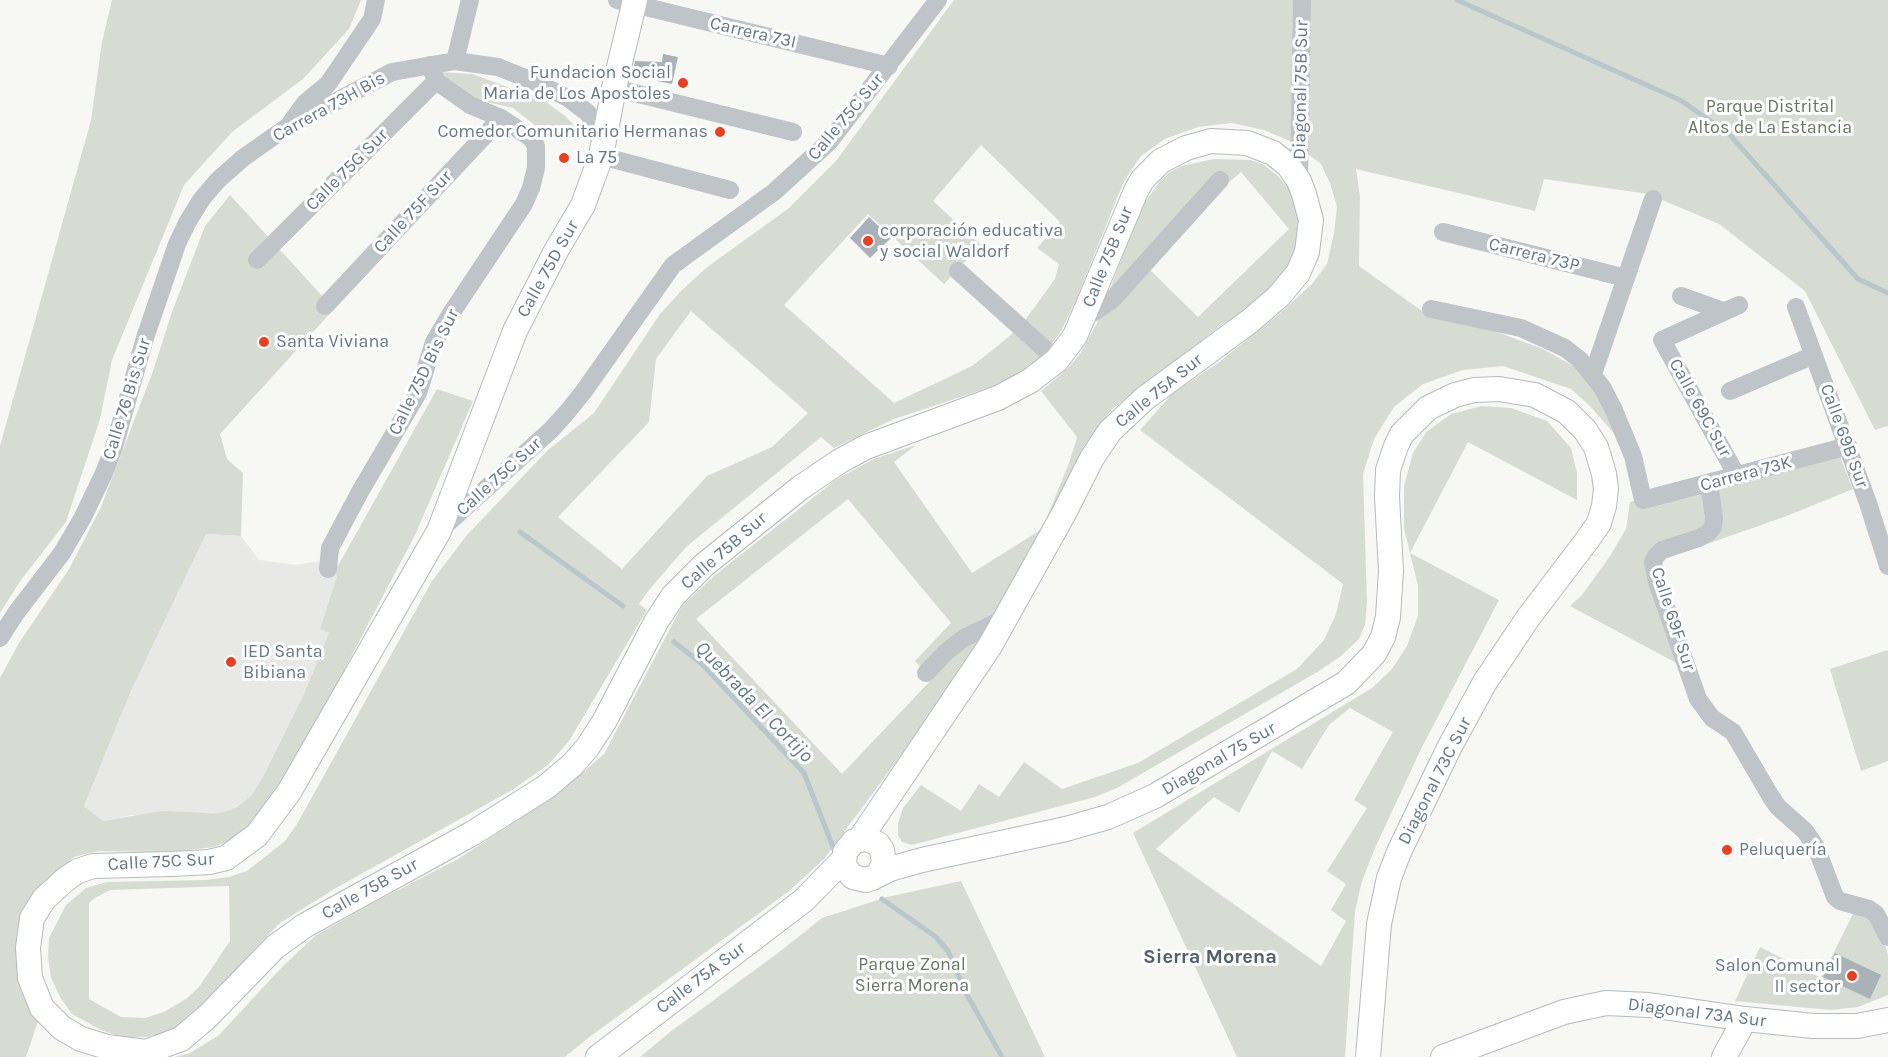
<!DOCTYPE html>
<meta charset="utf-8">
<style>
body{margin:0}
canvas{display:block;background:#f7f7f3}
</style>
<canvas width="1888" height="1057"></canvas>
<script>
const ctx = document.querySelector('canvas').getContext('2d');
ctx.lineJoin = 'round';
function fillPath(path, color) {
  ctx.fillStyle = color;
  ctx.fill(path, 'evenodd');
}
function toPath(rows) {
  const path = new Path2D();
  for (const r of rows) {
    path.moveTo(r[0], r[1]);
    for (let i = 2; i < r.length; i += 2) path.lineTo(r[i], r[i + 1]);
  }
  return path;
}
function strokePath(path, color, width, dash) {
  ctx.strokeStyle = color;
  ctx.lineWidth = width;
  ctx.lineCap = dash ? 'butt' : 'round';
  ctx.setLineDash(dash || []);
  ctx.stroke(path);
}
function label(font, color, halo, rows, align = 'center') {
  ctx.font = font + ' Karla,sans-serif';
  ctx.lineWidth = 6;
  ctx.setLineDash([]);
  ctx.textBaseline = 'middle';
  ctx.strokeStyle = halo;
  ctx.fillStyle = color;
  for (const [text, x, y, turn = 0] of rows) {
    ctx.save();
    ctx.translate(x, y);
    ctx.rotate((+turn || 0) * Math.PI / 180);
    ctx.textAlign = isNaN(turn) ? turn : align;
    if (halo) ctx.strokeText(text, 0, 0);
    ctx.fillText(text, 0, 0);
    ctx.restore();
  }
}
fillPath(toPath([
 [206,534,241,536,259,560,296,565,320,561,337,576,320,629,329,633,303,696,263,777,251,796,237,807,224,812,132,815,102,821,84,806,131,691]
]), '#e8e8e7');
fillPath(toPath([
 [112,0,361,0,349,29,303,79,232,132,184,185,112,360,100,419,66,522,21,580,0,613,0,446,91,120,102,42],
 [954,0,1888,0,1888,426,1875,430,1805,291,1719,224,1648,194,1544,179,1535,211,1356,169,1360,196,1359,266,1429,316,1489,329,1543,349,1577,368,1604,401,1618,438,1590,406,1571,389,1503,366,1463,370,1423,384,1394,407,1374,439,1363,474,1367,601,1365,625,1359,639,1341,656,1319,671,1117,788,1095,797,912,845,902,842,898,835,898,823,903,808,921,785,961,811,979,784,999,797,1024,762,1062,789,1138,763,1297,669,1324,640,1336,614,1343,584,1140,430,1173,393,1218,363,1278,315,1312,284,1327,264,1334,233,1337,207,1330,183,1321,164,1292,142,1264,130,1232,123,1198,127,1165,139,1141,156,1124,181,1076,300,1061,331,1041,360,1012,380,894,419,834,448,821,437,686,547,649,590,639,604,647,610,569,741,548,765,512,790,336,888,280,923,252,952,218,994,174,1031,145,1037,122,1037,101,1030,72,1014,60,997,51,978,48,957,49,938,66,905,86,888,107,882,206,880,229,877,247,871,285,841,297,824,432,581,467,535,548,450,594,413,660,314,681,291,706,268,789,208,836,161],
 [981,145,1060,222,1037,248,1059,264,1055,279,1020,327,994,349,972,366,894,403,784,305,868,214,944,284,981,245,933,201],
 [691,311,808,413,772,447,707,476,622,569,558,517,649,422,656,359],
 [229,886,230,941,199,987,186,999,164,1012,145,1018,121,1017,89,999,89,903,95,898,110,890],
 [440,72,472,74,543,100,564,115,584,135,545,133,513,108,465,97],
 [1214,159,1251,160,1264,165,1277,175,1290,190,1302,219,1298,250,1287,272,1250,309,1223,324,1111,410,1089,442,979,650,824,859,788,892,588,1038,565,1057,175,1057,190,1053,219,1035,283,966,315,936,375,902,458,859,555,796,604,754,682,606,715,575,837,479,874,459,916,445,894,462,972,573,1042,529,1069,463,1077,437,1041,391,1068,368,1080,354,1097,323,1141,208,1160,181,1170,172,1181,166],
 [1241,172,1289,229,1198,317,1149,269,1205,203],
 [848,499,951,623,915,661,932,679,842,774,696,619],
 [230,195,334,309,220,434,227,459,243,473,241,536,206,534,131,691,84,806,103,821,161,811,211,813,224,812,237,807,251,796,263,777,303,696,329,633,320,629,337,576,334,573,437,389,473,401,415,535,321,714,257,824,238,837,214,847,172,852,98,851,74,857,43,887,30,1001,38,1021,26,1057,0,1057,0,678,19,643,69,569,101,507,153,371,172,312,205,226],
 [1481,406,1511,408,1547,421,1571,448,1577,473,1577,500,1468,442,1410,553,1499,600,1422,747,1375,848,1362,881,1355,911,1345,1057,1237,1057,1133,833,1372,688,1392,669,1407,646,1418,616,1418,586,1404,528,1404,486,1413,453,1426,432,1451,414],
 [1350,708,1393,732,1354,800,1367,808,1327,871,1346,884,1331,910,1346,921,1321,966,1156,849,1214,797,1239,813,1272,751,1302,769,1329,725],
 [1837,449,1853,489,1784,517,1647,565,1682,666,1570,606,1582,595,1610,556,1626,529,1630,502],
 [1888,650,1888,761,1861,771,1830,669],
 [961,881,1045,1057,640,1057,670,1032,778,953,822,918,887,897],
 [1854,912,1871,919,1883,938,1888,955,1888,995,1858,1007,1830,1010,1735,1001,1760,947,1821,978]
]), '#d7dcd2');
strokePath(toPath([
 [1457,0,1680,100,1728,133,1858,279,1888,293],
 [520,532,623,606],
 [674,642,702,664,804,773,835,852],
 [882,899,936,937,948,951,966,993,1002,1057]
]), '#b8c7cb', 5);
fillPath(toPath([
 [663,54,678,57,672,84,657,81,658,77,632,75,635,61,662,62],
 [869,217,891,238,870,258,850,238],
 [1835,953,1881,975,1870,999,1823,977]
]), '#a8b2b8');
const secondary = toPath([
 [635,0,614,88,601,156,583,205,556,251,515,331,439,531,289,792,257,835,226,858,209,862,172,864,93,866,78,871,66,879,44,899,32,918,28,948,30,978,42,1008,62,1028,81,1039,107,1047,146,1052,181,1039,208,1016,275,947,304,926,473,833,546,787,572,765,587,748,604,722,656,622,673,596,704,565,800,488,840,461,866,447,998,398,1030,381,1057,360,1075,336,1136,191,1142,180,1161,161,1186,148,1211,141,1247,143,1273,153,1288,165,1299,181,1304,194,1311,220,1307,252,1298,273,1279,296,1250,321,1144,399,1110,431,1092,458,1063,515,990,646,860,839],
 [878,875,884,863,882,850,878,844,867,839,854,841,845,852,844,866,853,877,866,880,872,878,890,869,922,860,1066,829,1108,817,1155,796,1346,683,1374,654,1383,637,1388,617,1391,571,1387,497,1388,470,1396,446,1402,434,1428,408,1455,395,1474,390,1499,389,1535,395,1567,412,1585,430,1596,447,1604,474,1606,489,1604,506,1599,523,1588,539,1528,618,1485,682,1449,748,1399,852,1389,878,1379,924,1368,1057],
 [598,1057,804,900,844,859],
 [1443,1057,1564,1012,1606,1003,1649,1005,1745,1019,1813,1026,1857,1026,1888,1020],
 [1724,1057,1745,1019]
]);
strokePath(secondary, '#b4babf', 26);
strokePath(toPath([
 [617,0,889,66],
 [455,61,470,0],
 [614,88,793,132],
 [291,122,305,103,328,84,372,19,376,0],
 [601,156,730,190],
 [1299,181,1302,0],
 [1443,232,1626,278],
 [257,260,436,81],
 [958,271,1057,360],
 [1681,296,1723,311],
 [325,306,501,118],
 [1796,307,1868,503,1888,566],
 [1431,309,1521,328,1565,348,1580,360,1602,387,1613,408,1633,456,1643,500,1848,446],
 [1082,320,1112,300,1220,180],
 [1593,374,1653,199],
 [1730,391,1814,355],
 [1737,476,1662,340,1739,305],
 [1709,483,1714,517,1713,527,1708,533,1699,538,1662,550,1656,556,1653,562,1657,582,1698,699,1712,718,1733,732,1771,797,1778,807,1805,831,1816,847,1835,897,1840,901,1869,909,1876,914,1888,937],
 [440,530,551,430,568,411,584,391,673,265,774,192,829,142,938,0],
 [328,569,330,548,361,490,418,393,434,342,450,315,524,204,531,188,536,168,536,146,531,138,501,118,470,105,436,81,430,65],
 [0,638,16,613,62,553,83,517,104,473,114,447,145,338,177,244,187,223,201,200,218,180,243,158,287,127,392,72,455,61,498,67,533,81,568,98,588,113,597,128,603,145],
 [926,673,946,652,964,638,1006,618]
]), '#bfc4c8', 18);
strokePath(secondary, '#fff', 24);
for (const [x, y, r, color] of [
 [683,83,6,"#ef3e1b"],
 [720,132,6,"#ef3e1b"],
 [564,158,6,"#ef3e1b"],
 [868,241,6,"#ef3e1b"],
 [264,342,6,"#ef3e1b"],
 [231,662,6,"#ef3e1b"],
 [1727,850,6,"#ef3e1b"],
 [1852,976,6,"#ef3e1b"]
]) {
  const dot = new Path2D();
  dot.arc(x, y, r, 0, 2 * Math.PI);
  ctx.fillStyle = color;
  ctx.fill(dot);
  strokePath(dot, '#fff', 2);
}
label('18px', '#647987', '#fff', [
 ["Carrera 73I",753,33,13],
 ["Diagonal 75B Sur",1301,90,-89],
 ["Carrera 73H Bis",329,107,-29],
 ["Calle 75C Sur",846,117,-50],
 ["Calle 75G Sur",347,170,-45],
 ["Calle 75F Sur",413,212,-47],
 ["Carrera 73P",1534,255,14],
 ["Calle 75B Sur",1108,257,-68],
 ["Calle 75D Sur",548,269,-61],
 ["Calle 75D Bis Sur",424,372,-64],
 ["Calle 75A Sur",1159,391,-39],
 ["Calle 76 Bis Sur",127,399,-73],
 ["Calle 69C Sur",1700,408,61],
 ["Calle 69B Sur",1844,436,70],
 ["Carrera 73K",1746,474,-15],
 ["Calle 75C Sur",499,477,-42],
 ["Calle 75B Sur",724,551,-41],
 ["Calle 69F Sur",1673,619,72],
 ["Diagonal 75 Sur",1219,759,-30],
 ["Diagonal 73C Sur",1435,781,-63],
 ["Calle 75C Sur",161,862,-3],
 ["Calle 75B Sur",370,889,-29],
 ["Calle 75A Sur",701,978,-37],
 ["Diagonal 73A Sur",1697,1013,7]
]);
label('18px', '#647987', '#fff', [
 ["Fundacion Social",671,73,"right"],
 ["Maria de Los Apostoles",671,94,"right"],
 ["Comedor Comunitario Hermanas",708,132,"right"],
 ["La 75",576,158],
 ["corporación educativa",880,231],
 ["y social Waldorf",880,252],
 ["Santa Viviana",276,342],
 ["IED Santa",243,652],
 ["Bibiana",243,673],
 ["Peluquería",1739,850],
 ["Salon Comunal",1840,966,"right"],
 ["II sector",1840,987,"right"]
], 'left');
label('18px', '#66785f', '#fff', [
 ["Parque Distrital",1770,107],
 ["Altos de La Estancia",1770,128],
 ["Parque Zonal",912,965],
 ["Sierra Morena",912,986]
]);
label('italic 20px', '#5f7b83', '#fff', [
 ["Quebrada El Cortijo",754,702,46]
]);
label('bold 20px', '#52626b', '#fff', [
 ["Sierra Morena",1210,957]
]);
</script>
